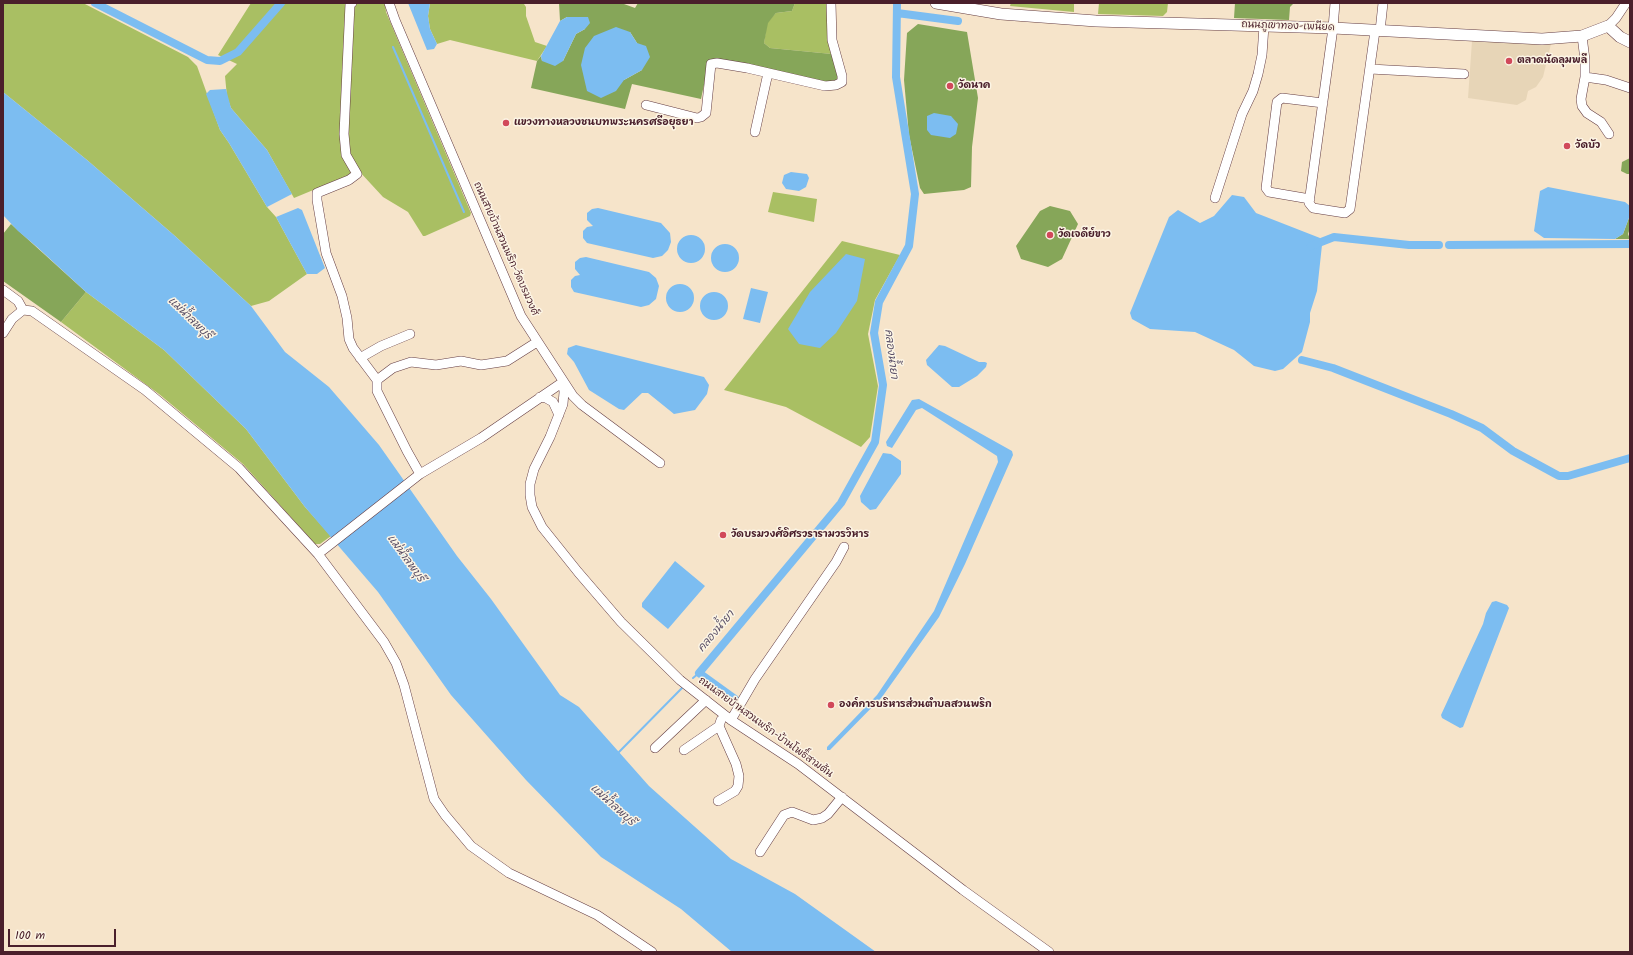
<!DOCTYPE html>
<meta charset="utf-8">
<style>
body{margin:0}
#map{position:relative;width:1633px;height:955px;overflow:hidden;background:#f6e4ca;font-family:Kalam,sans-serif}
canvas{display:block}
.frame{position:absolute;inset:0;border:4px solid #4a1f2b;pointer-events:none}
.scale{position:absolute;left:8px;top:929px;width:108px;height:18px;box-sizing:border-box;border:2px solid #4a1f2b;border-top:0;padding-left:5px;font-size:12px;line-height:14px;white-space:nowrap;color:#4a1f2b;-webkit-text-stroke:3px #fcf5e5;paint-order:stroke}
</style>
<div id="map">
<canvas width="1633" height="955"></canvas>
<div class="frame"></div>
<div class="scale">100 m</div>
</div>
<script>
const ctx = document.querySelector('canvas').getContext('2d');
ctx.lineJoin = 'round';
function fillPath(path, color) {
  ctx.fillStyle = color;
  ctx.fill(path, 'evenodd');
}
function toPath(rows) {
  const path = new Path2D();
  for (const r of rows) {
    if (r.length === 3) {
      path.moveTo(r[0] + r[2], r[1]);
      path.arc(r[0], r[1], r[2], 0, 2 * Math.PI);
      continue;
    }
    path.moveTo(r[0], r[1]);
    for (let i = 2; i < r.length; i += 2) path.lineTo(r[i], r[i + 1]);
  }
  return path;
}
function strokePath(path, color, width, dash) {
  ctx.strokeStyle = color;
  ctx.lineWidth = width;
  ctx.lineCap = dash ? 'butt' : 'round';
  ctx.setLineDash(dash || []);
  ctx.stroke(path);
}
function label(font, color, halo, rows, align = 'center') {
  ctx.font = font + ' Kalam,"Playpen Sans Thai",sans-serif';
  ctx.lineWidth = 3;
  ctx.setLineDash([]);
  ctx.textBaseline = 'middle';
  ctx.strokeStyle = halo;
  ctx.fillStyle = color;
  for (const [text, x, y, turn = 0] of rows) {
    ctx.save();
    ctx.translate(x, y);
    ctx.rotate((+turn || 0) * Math.PI / 180);
    ctx.textAlign = isNaN(turn) ? turn : align;
    if (halo) ctx.strokeText(text, 0, 0);
    ctx.fillText(text, 0, 0);
    ctx.restore();
  }
}
fillPath(toPath([
 [1472,41,1551,44,1543,77,1536,87,1528,91,1526,100,1517,105,1468,98]
]), '#e7d5b7');
fillPath(toPath([
 [3,3,83,3,188,57,197,66,220,130,229,143,267,207,276,217,307,274,269,301,251,306,175,236,87,160,3,92],
 [251,3,385,3,386,12,471,213,470,216,425,236,423,236,408,212,383,197,359,171,294,198,267,150,231,108,227,97,225,76,237,64,218,55],
 [430,3,524,4,526,7,526,16,535,42,547,46,537,61,450,40,437,44,430,29,428,16],
 [795,3,828,3,832,54,770,48,764,43,767,23,776,13,792,11],
 [1011,3,1074,3,1074,12,1010,6],
 [1099,3,1168,3,1167,12,1163,16,1098,14],
 [773,192,817,199,814,222,768,212],
 [842,241,900,255,875,300,868,334,878,386,870,437,861,447,786,407,724,390],
 [86,292,164,350,246,429,305,507,331,536,320,544,315,544,243,464,159,394,61,322]
]), '#a9bf63');
fillPath(toPath([
 [559,3,624,3,624,4,635,8,638,3,795,3,792,11,776,13,768,23,764,43,770,48,832,54,838,75,837,80,833,82,823,82,709,61,701,99,632,84,625,109,531,88,537,61,541,56,542,61,563,61,576,34,585,29,567,17,560,21],
 [630,32,637,43,642,70,624,80],
 [1235,3,1294,3,1290,7,1289,20,1234,18],
 [918,24,967,32,978,98,972,147,971,187,964,190,924,194,920,188,909,135,904,80,907,33],
 [1630,158,1630,174,1627,174,1621,171,1622,162],
 [1050,206,1070,211,1078,224,1062,259,1048,267,1021,259,1016,246,1040,211],
 [1630,215,1630,228,1628,234,1630,239,1615,239,1623,234],
 [11,224,86,292,61,322,3,281,3,234]
]), '#86a659');
fillPath(toPath([
 [408,3,430,3,428,16,430,29,437,44,434,49,427,50],
 [567,17,588,17,590,23,585,29,576,34,563,61,555,66,542,61,541,56,560,21],
 [616,27,630,32,637,43,646,46,650,57,642,70,624,80,616,91,601,98,587,91,581,65,585,48,594,36],
 [226,89,231,108,267,150,292,194,267,207,229,143,220,130,206,94,210,90],
 [3,92,87,160,175,236,251,306,285,352,329,387,379,445,457,556,491,599,560,695,579,707,649,786,731,859,795,894,876,952,732,952,681,909,601,857,526,780,451,695,378,592,305,507,246,429,164,350,86,292,37,247,18,231,3,215],
 [934,113,951,116,958,124,956,134,950,138,931,135,927,130,927,116],
 [791,172,807,174,809,178,806,187,799,191,786,189,782,183,784,175],
 [1548,187,1625,202,1630,206,1630,215,1623,234,1615,239,1544,238,1534,231,1540,191],
 [1232,195,1244,197,1256,213,1320,238,1322,245,1317,291,1310,313,1310,322,1302,352,1283,369,1275,371,1254,366,1234,350,1195,332,1150,329,1132,319,1130,313,1169,217,1178,210,1200,223,1214,216],
 [298,208,302,210,325,268,317,274,307,274,276,217],
 [598,208,661,223,670,233,671,242,668,250,662,256,653,258,587,243,583,238,583,231,587,227,593,226,587,220,587,213,592,209],
 [691,249,14],
 [725,258,14],
 [846,254,865,259,857,301,836,333,820,348,799,344,788,329,810,292],
 [586,257,649,272,656,278,659,286,656,299,649,305,641,307,574,292,571,287,571,280,575,276,580,275,575,269,575,262,580,258],
 [680,298,14],
 [751,288,768,292,760,323,743,319],
 [714,306,14],
 [576,345,704,377,709,385,707,394,695,410,674,414,648,393,642,393,624,410,619,409,589,390,574,362,567,354,568,348],
 [939,345,945,346,979,362,985,362,987,363,986,367,977,376,959,387,952,387,927,365,926,360],
 [919,399,1012,451,1013,455,965,564,939,617,882,697,830,750,827,750,827,747,877,695,934,611,998,462,997,456,922,408,916,410,892,448,887,446,886,442,912,400],
 [883,453,891,454,901,461,901,474,876,509,870,510,861,502,860,496],
 [675,561,705,586,668,629,642,607,642,603],
 [1496,601,1507,605,1509,608,1463,727,1460,728,1442,718,1441,715,1483,624,1486,613,1492,602]
]), '#7cbdf1');
strokePath(toPath([
 [393,47,464,212],
 [693,678,699,673],
 [617,754,682,688]
]), '#7cbdf1', 2);
strokePath(toPath([
 [95,3,207,60,220,61,238,52,281,3],
 [897,13,958,21],
 [1449,245,1630,244],
 [1311,246,1334,237,1409,245,1439,245],
 [1302,360,1333,368,1451,414,1482,428,1513,451,1559,476,1568,476,1630,458],
 [735,699,699,673,841,503,875,442,883,385,874,333,879,302,909,246,915,194,896,77,897,4]
]), '#7cbdf1', 8);
const minor = toPath([
 [352,3,350,4,344,134,346,155,357,174,349,180,317,193,317,200,326,253,342,296,347,318,349,339,353,348,377,380],
 [389,3,395,20,521,316,573,396,582,405,660,463],
 [1335,3,1333,28,1309,203,1313,208,1345,213,1350,209,1375,31],
 [1608,26,1616,18,1626,3],
 [1380,31,1383,3],
 [1582,36,1585,60,1585,77,1581,99,1582,106,1587,113,1601,122,1609,134],
 [1370,69,1464,74],
 [1585,77,1606,80,1630,88],
 [646,105,697,118,701,117,706,113,711,64,717,63,747,68,825,86,836,85,842,82,842,76,832,40,831,3],
 [755,132,768,73],
 [1215,198,1242,114,1253,91,1258,74,1262,55,1264,26],
 [1310,199,1269,192,1266,188,1277,102,1282,98,1323,103],
 [3,290,18,301,23,310],
 [23,310,32,311,145,390,239,468,318,554,384,642,396,663,404,685,434,799,445,815,471,846,509,873,597,915,652,952],
 [3,333,12,319,23,310],
 [360,358,381,346,410,334],
 [563,382,564,392,563,404,550,437,534,469,530,484,530,495,532,507,542,527,578,572,621,622,680,680,731,720,798,764,963,890,1049,952],
 [540,397,546,398,553,402,559,415],
 [420,474,407,451,377,391,377,380,393,368,411,362,436,365,461,361,481,365,507,361,537,342],
 [318,554,420,474,481,438,563,382],
 [731,720,755,679,836,562,844,547],
 [655,748,706,700],
 [684,750,719,726,721,720],
 [718,801,735,791,738,786,739,776,736,764,719,726],
 [760,852,784,815,792,812,813,820,822,818,828,814,842,797]
]);
const major = toPath([
 [936,3,1001,14,1096,21,1333,28,1542,39,1582,36,1608,26,1620,37,1630,42]
]);
strokePath(minor, '#643d43', 10);
strokePath(major, '#643d43', 12);
strokePath(minor, '#fff', 9);
strokePath(major, '#fff', 11);
for (const [x, y, r, color] of [
 [1509,61,4,"#d1495b"],
 [950,86,4,"#d1495b"],
 [506,123,4,"#d1495b"],
 [1567,146,4,"#d1495b"],
 [1050,235,4,"#d1495b"],
 [723,535,4,"#d1495b"],
 [831,705,4,"#d1495b"]
]) {
  const dot = new Path2D();
  dot.arc(x, y, r, 0, 2 * Math.PI);
  ctx.fillStyle = color;
  ctx.fill(dot);
  strokePath(dot, '#fcf5e5', 1.5);
}
label('10px', '#4a1f2b', '#fcf5e5', [
 ["ถนนภูเขาทอง-เพนียด",1288,27,2],
 ["ถนนสายบ้านสวนพริก-วัดบรมวงศ์",505,249,66],
 ["ถนนสายบ้านสวนพริก-บ้านโพธิ์สามต้น",765,728,36]
]);
label('bold 10px', '#4a1f2b', '#fcf5e5', [
 ["ตลาดนัดลุมพลี",1517,61],
 ["วัดนาค",958,86],
 ["แขวงทางหลวงชนบทพระนครศรีอยุธยา",514,123],
 ["วัดบัว",1575,146],
 ["วัดเจดีย์ขาว",1058,235],
 ["วัดบรมวงศ์อิศรวรารามวรวิหาร",731,535],
 ["องค์การบริหารส่วนตำบลสวนพริก",839,705]
], 'left');
label('italic 11px', '#594e66', '#fcf5e5', [
 ["แม่น้ำลพบุรี",189,319,44],
 ["คลองน้ำยา",890,354,83],
 ["แม่น้ำลพบุรี",405,559,54],
 ["คลองน้ำยา",717,632,-50],
 ["แม่น้ำลพบุรี",612,806,42]
]);
</script>
